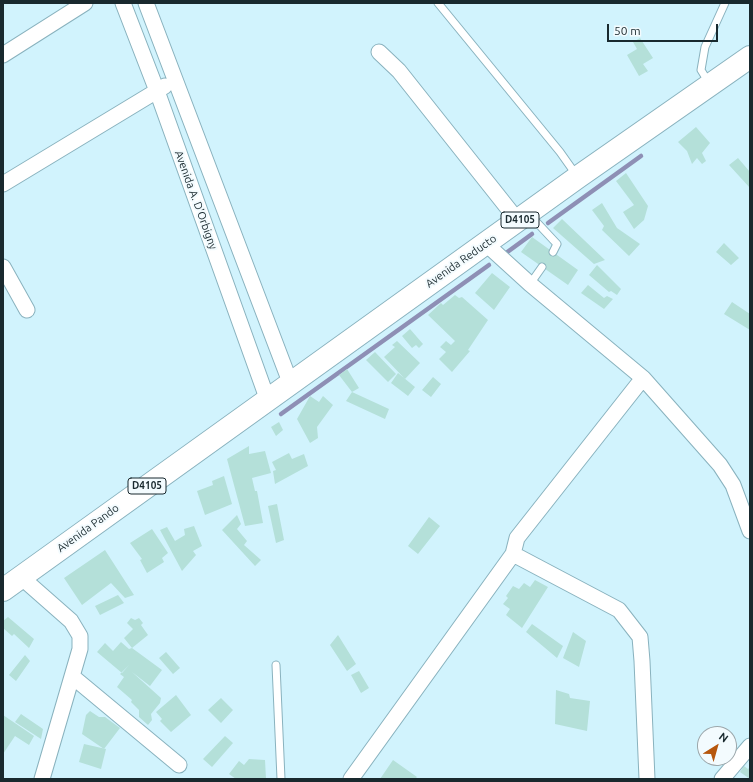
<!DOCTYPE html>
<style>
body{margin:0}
#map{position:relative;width:753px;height:782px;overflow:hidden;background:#d1f3fd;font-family:Ubuntu,sans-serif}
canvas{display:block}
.frame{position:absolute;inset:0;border:4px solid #19292e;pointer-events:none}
.north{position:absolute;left:697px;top:726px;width:40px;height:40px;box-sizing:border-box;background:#f3fbfe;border:1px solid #9ca7ab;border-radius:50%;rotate:37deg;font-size:11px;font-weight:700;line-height:16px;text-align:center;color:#19292e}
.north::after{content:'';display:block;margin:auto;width:14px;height:18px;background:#b6570d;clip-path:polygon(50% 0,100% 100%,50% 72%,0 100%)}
.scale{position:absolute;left:607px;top:24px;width:111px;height:18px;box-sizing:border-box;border:2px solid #19292e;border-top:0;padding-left:5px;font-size:12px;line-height:14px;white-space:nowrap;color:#19292e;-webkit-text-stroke:3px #f3fbfe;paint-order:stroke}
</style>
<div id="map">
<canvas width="753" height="782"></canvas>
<div class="frame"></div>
<div class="north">N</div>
<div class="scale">50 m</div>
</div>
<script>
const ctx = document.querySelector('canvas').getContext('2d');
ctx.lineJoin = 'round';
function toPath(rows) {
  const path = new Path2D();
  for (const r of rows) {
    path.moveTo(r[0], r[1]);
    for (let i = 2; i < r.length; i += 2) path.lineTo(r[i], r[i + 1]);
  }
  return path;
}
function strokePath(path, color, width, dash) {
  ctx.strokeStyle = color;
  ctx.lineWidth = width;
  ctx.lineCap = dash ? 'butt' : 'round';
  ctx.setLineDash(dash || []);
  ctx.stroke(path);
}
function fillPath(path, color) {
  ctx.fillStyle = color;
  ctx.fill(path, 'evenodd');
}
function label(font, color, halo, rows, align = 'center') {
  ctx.font = font + ' Ubuntu,sans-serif';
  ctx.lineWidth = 4;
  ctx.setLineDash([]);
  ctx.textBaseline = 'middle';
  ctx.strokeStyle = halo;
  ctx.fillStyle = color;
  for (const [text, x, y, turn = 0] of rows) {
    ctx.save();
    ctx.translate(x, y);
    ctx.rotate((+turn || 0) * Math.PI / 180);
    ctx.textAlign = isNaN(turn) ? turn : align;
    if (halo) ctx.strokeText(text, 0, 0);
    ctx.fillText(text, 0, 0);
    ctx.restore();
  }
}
strokePath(toPath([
 [548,223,641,156],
 [506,253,532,234],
 [281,414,489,265]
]), '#8e8fb5', 4.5);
fillPath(toPath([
 [640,38,653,58,643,64,648,71,639,76,627,55,637,49,633,42],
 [696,127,710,143,702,153,706,161,702,164,697,158,692,164,687,151,678,142],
 [738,158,750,172,750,188,729,165],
 [626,173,648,206,644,220,634,229,623,212,634,205,616,181],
 [602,203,617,228,640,244,629,256,602,230,604,226,592,210],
 [562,219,605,260,594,264,553,228],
 [532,237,578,270,568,285,521,252],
 [724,243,739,258,731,265,716,252],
 [597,265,621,289,617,295,611,291,609,292,589,275],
 [492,273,510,287,494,310,475,293],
 [588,285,604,298,607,296,613,299,604,309,581,293],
 [455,295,459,298,462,297,488,320,468,350,470,351,452,372,439,359,446,352,440,347,446,341,451,345,455,341,428,315,441,303,443,305],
 [732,302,750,314,750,330,724,314],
 [410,329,423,344,419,348,416,345,412,348,402,336],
 [397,341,420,363,405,379,384,357,395,347,392,345],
 [375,352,396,374,388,382,366,360],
 [347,369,359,388,352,392,339,375],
 [398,373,415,387,408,396,391,383],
 [433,377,441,384,431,397,422,390],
 [352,392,389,409,385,419,346,401],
 [310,396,319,402,323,396,333,405,317,427,318,438,310,443,297,419],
 [279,422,283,430,276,436,271,427],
 [249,446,249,454,265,451,271,473,252,478,255,491,257,491,263,523,245,526,227,459],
 [289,453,292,459,304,454,308,466,275,484,273,471,276,470,272,462],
 [224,476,232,504,205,515,197,491,213,485,212,481],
 [277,504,284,540,276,543,268,506],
 [237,515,241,524,237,529,247,541,244,545,261,560,255,566,222,530],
 [429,517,440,526,418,554,408,546],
 [194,526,202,546,193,551,196,555,182,571,160,530,167,527,175,541,185,535,184,529],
 [152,529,168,553,162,558,164,562,147,573,140,560,142,559,130,543],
 [105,550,134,595,125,598,111,583,82,605,64,578],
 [535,580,548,587,522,628,506,615,510,609,503,604,508,598,506,596,513,586,519,589,524,583,530,587],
 [118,595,124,603,100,615,95,606],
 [8,617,34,639,29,648,14,634,12,636,3,628,3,621],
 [131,618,135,620,139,618,143,623,141,625,148,635,132,648,162,670,150,686,132,672,161,698,160,703,151,714,152,720,148,725,139,717,139,710,131,702,132,700,117,687,124,677,120,674,129,665,122,673,97,652,105,643,113,651,121,642,129,649,132,648,124,638,133,629,127,623],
 [532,624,563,646,557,658,526,632],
 [573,632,586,641,579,667,563,658],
 [338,635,356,664,347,671,330,645],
 [166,652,180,668,173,674,159,658],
 [25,655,30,661,16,681,9,675],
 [359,671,369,688,361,693,351,675],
 [556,690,569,694,570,698,590,701,587,731,555,724],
 [176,695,191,715,171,732,160,721,162,719,156,712],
 [221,698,233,710,221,723,208,710],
 [90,711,99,717,105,717,120,728,104,749,82,734,86,715],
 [21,714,43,729,41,739,15,722],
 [3,715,34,736,29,745,15,736,3,754],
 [225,736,233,743,212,767,203,759],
 [84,744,106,749,101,769,79,762],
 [249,759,265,760,266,779,236,779,229,774,239,761,244,765],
 [393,760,417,777,415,779,380,779],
 [744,766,748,769,750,767,750,779,740,772]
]), '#b4e0d9');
const service = toPath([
 [438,3,560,152,577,176],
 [709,83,701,70,705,47,725,3],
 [529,214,557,244,553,252],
 [530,284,542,267],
 [276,665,281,779]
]);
const minor = toPath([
 [123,3,157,91,267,398],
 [146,3,290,382],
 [379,52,399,71,518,221],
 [3,55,85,3],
 [3,184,165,86],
 [485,243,530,284,643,378,720,465,733,485,750,531],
 [3,267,27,310],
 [513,554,619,610,640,637,642,661,647,779],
 [21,577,71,621,80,636,80,649,42,779],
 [73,677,179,765],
 [351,779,513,554,517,538,643,378],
 [722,779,750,746]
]);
const primary = toPath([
 [3,590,578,177,750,57]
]);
strokePath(service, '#89b2be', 9);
strokePath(minor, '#89b2be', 17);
strokePath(primary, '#89b2be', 24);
strokePath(service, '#fff', 7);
strokePath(minor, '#fff', 15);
strokePath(primary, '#fff', 22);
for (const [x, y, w] of [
 [520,220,38],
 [147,486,38]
]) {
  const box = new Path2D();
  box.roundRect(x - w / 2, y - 8, w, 16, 3);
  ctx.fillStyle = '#f3fbfe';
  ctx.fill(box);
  strokePath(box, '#19292e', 1);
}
label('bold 10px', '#19292e', null, [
 ["D4105",520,220],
 ["D4105",147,486]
]);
label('11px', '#19292e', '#f3fbfe', [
 ["Avenida A. D'Orbigny",196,200,70],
 ["Avenida Reducto",461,261,-35],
 ["Avenida Pando",88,528,-36]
]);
</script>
